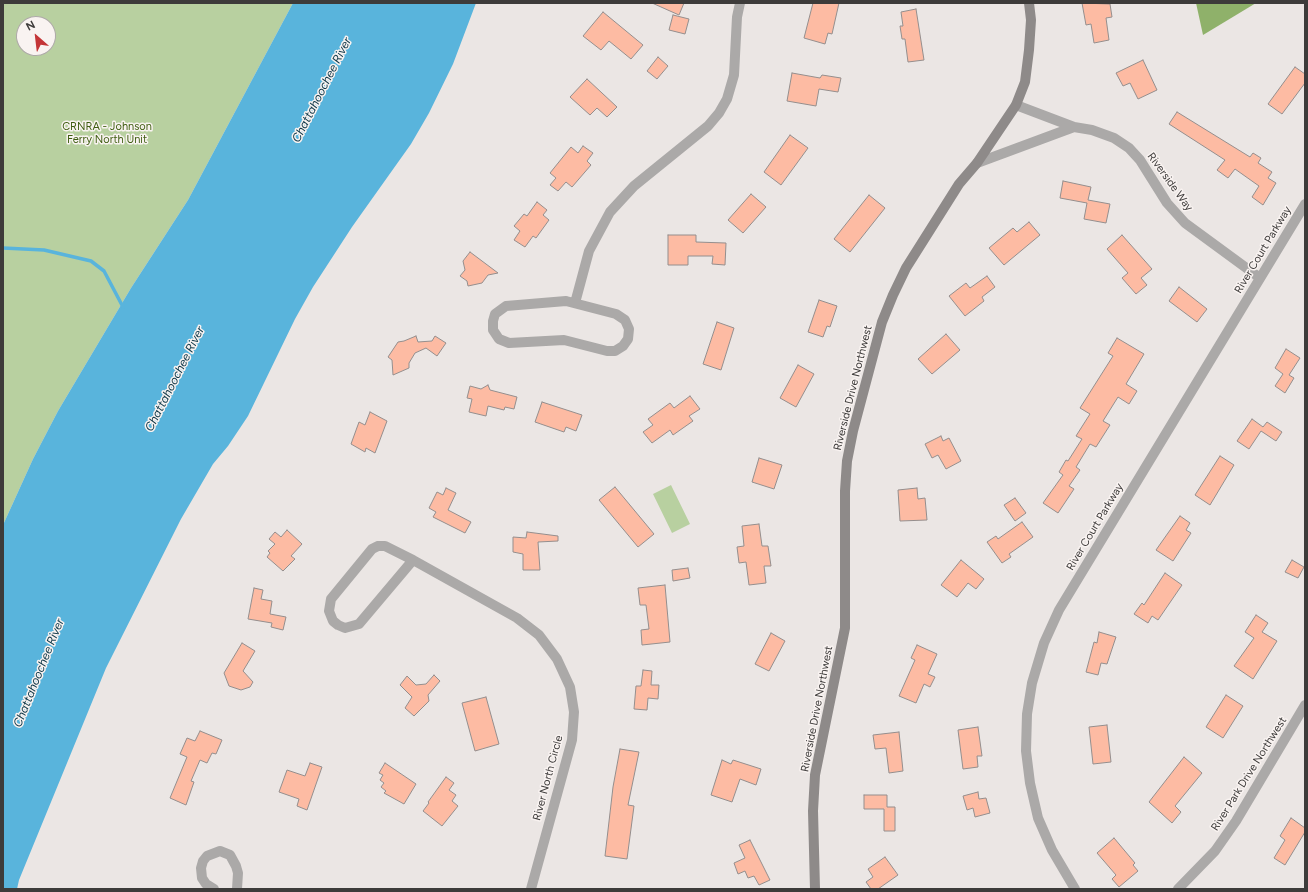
<!DOCTYPE html>
<style>
body{margin:0}
#map{position:relative;width:1308px;height:892px;overflow:hidden;background:#ebe6e4;font-family:Figtree,sans-serif}
canvas{display:block}
.frame{position:absolute;inset:0;border:4px solid #3d3b3a;pointer-events:none}
.north{position:absolute;left:16px;top:16px;width:40px;height:40px;box-sizing:border-box;background:#f9f3f1;border:1px solid #aea9a8;border-radius:50%;rotate:332deg;font-size:11px;font-weight:700;line-height:16px;text-align:center;color:#3d3b3a}
.north::after{content:'';display:block;margin:auto;width:14px;height:18px;background:#c43537;clip-path:polygon(50% 0,100% 100%,50% 72%,0 100%)}
</style>
<div id="map">
<canvas width="1308" height="892"></canvas>
<div class="frame"></div>
<div class="north">N</div>
</div>
<script>
const ctx = document.querySelector('canvas').getContext('2d');
ctx.lineJoin = 'round';
function fillPath(path, color) {
  ctx.fillStyle = color;
  ctx.fill(path, 'evenodd');
}
function toPath(rows) {
  const path = new Path2D();
  for (const r of rows) {
    path.moveTo(r[0], r[1]);
    for (let i = 2; i < r.length; i += 2) path.lineTo(r[i], r[i + 1]);
  }
  return path;
}
function strokePath(path, color, width, dash) {
  ctx.strokeStyle = color;
  ctx.lineWidth = width;
  ctx.lineCap = dash ? 'butt' : 'round';
  ctx.setLineDash(dash || []);
  ctx.stroke(path);
}
function label(font, color, halo, rows, align = 'center') {
  ctx.font = font + ' Figtree,sans-serif';
  ctx.lineWidth = 3;
  ctx.setLineDash([]);
  ctx.textBaseline = 'middle';
  ctx.strokeStyle = halo;
  ctx.fillStyle = color;
  for (const [text, x, y, turn = 0] of rows) {
    ctx.save();
    ctx.translate(x, y);
    ctx.rotate((+turn || 0) * Math.PI / 180);
    ctx.textAlign = isNaN(turn) ? turn : align;
    if (halo) ctx.strokeText(text, 0, 0);
    ctx.fillText(text, 0, 0);
    ctx.restore();
  }
}
fillPath(toPath([
 [3,3,293,3,188,200,131,288,58,411,33,459,3,525],
 [24,24,48,24,48,48,24,48],
 [671,485,690,524,672,533,653,494]
]), '#b8d0a0');
fillPath(toPath([
 [1196,3,1256,3,1203,35]
]), '#8fb16a');
fillPath(toPath([
 [293,3,476,3,453,64,429,113,411,144,352,227,313,287,295,319,248,416,228,446,213,464,181,519,106,668,19,880,17,889,3,889,3,525,33,459,58,411,131,288,188,200]
]), '#59b4dc');
strokePath(toPath([
 [3,248,44,250,91,261,104,271,123,307]
]), '#59b4dc', 3.5);
const building = toPath([
 [652,3,684,3,679,15,652,3],
 [813,3,839,3,832,34,828,33,825,44,804,38,813,3],
 [1082,3,1110,4,1112,17,1106,18,1109,40,1094,43,1091,24,1086,25,1082,3],
 [916,9,924,60,908,62,905,39,902,39,900,26,903,26,901,12,916,9],
 [603,12,643,45,631,59,609,41,601,50,583,36,603,12],
 [673,15,689,19,685,34,669,30,673,15],
 [658,57,668,66,657,79,647,71,658,57],
 [1143,60,1157,90,1138,99,1130,83,1123,86,1116,73,1143,60],
 [1295,67,1305,74,1305,83,1282,114,1268,104,1295,67],
 [792,73,820,78,822,75,841,78,838,92,819,89,816,106,787,101,792,73],
 [587,79,617,107,607,117,597,108,590,115,570,97,587,79],
 [1177,112,1250,157,1253,153,1261,158,1258,163,1272,172,1268,178,1276,183,1263,205,1252,197,1259,186,1235,169,1228,178,1217,170,1225,160,1169,124,1177,112],
 [790,135,808,148,781,185,764,172,790,135],
 [583,146,593,153,587,161,591,165,572,187,566,182,558,191,550,185,556,178,550,173,571,147,578,153,583,146],
 [1063,181,1091,187,1088,200,1110,204,1106,223,1084,219,1087,203,1060,198,1063,181],
 [751,194,766,207,743,233,728,220,751,194],
 [869,195,885,208,850,252,834,239,869,195],
 [537,202,547,210,543,215,549,220,536,238,533,236,525,247,514,240,520,231,514,226,524,214,527,216,537,202],
 [1029,222,1040,235,1004,265,989,248,1013,228,1017,232,1029,222],
 [668,235,696,235,696,242,726,243,725,265,712,264,713,256,688,256,688,265,668,265,668,235],
 [1122,235,1152,269,1141,278,1147,285,1136,294,1122,278,1128,273,1107,249,1122,235],
 [470,252,498,273,488,275,482,283,468,286,467,281,460,276,465,270,463,261,470,252],
 [987,276,995,287,982,297,984,301,965,316,949,296,966,283,970,288,987,276],
 [1179,287,1207,309,1197,322,1169,301,1179,287],
 [819,300,837,306,830,327,827,326,823,337,808,332,819,300],
 [717,322,734,328,721,370,703,364,717,322],
 [946,334,960,350,932,374,918,359,946,334],
 [416,336,418,342,432,341,435,336,446,343,437,356,426,348,415,353,409,363,409,368,393,375,392,360,388,357,398,342,404,341,416,336],
 [1117,338,1144,354,1126,384,1137,391,1129,404,1118,397,1103,421,1110,425,1096,447,1090,444,1076,467,1080,470,1069,486,1074,489,1058,513,1043,503,1063,475,1059,472,1066,460,1068,461,1082,439,1076,436,1090,414,1080,408,1113,356,1108,353,1117,338],
 [1286,349,1300,358,1289,375,1294,378,1285,393,1275,386,1283,374,1275,368,1286,349],
 [798,365,814,374,796,407,780,398,798,365],
 [488,385,490,390,517,397,514,409,505,407,504,410,488,406,486,416,469,412,472,399,467,398,470,386,481,389,488,385],
 [690,396,700,409,689,416,693,421,673,435,670,430,652,443,643,432,653,425,648,419,670,403,674,408,690,396],
 [542,402,582,415,576,431,566,427,564,432,535,422,542,402],
 [370,412,387,421,375,453,366,448,365,452,351,444,359,422,365,425,370,412],
 [1252,419,1263,427,1267,422,1282,432,1276,441,1261,431,1249,449,1237,441,1252,419],
 [941,436,943,441,949,438,961,461,946,469,938,455,932,458,925,444,941,436],
 [1220,456,1234,465,1210,505,1195,495,1220,456],
 [759,458,782,465,774,489,752,482,759,458],
 [615,487,654,534,638,547,599,500,615,487],
 [446,488,456,493,448,510,471,522,465,533,433,517,436,512,429,508,437,492,443,495,446,488],
 [917,488,918,499,925,498,927,520,900,521,898,490,917,488],
 [1015,498,1026,513,1015,521,1004,505,1015,498],
 [1180,516,1190,523,1186,530,1191,533,1173,561,1156,550,1180,516],
 [1022,522,1033,537,1009,554,1011,557,1002,563,987,542,996,536,998,539,1022,522],
 [759,524,762,546,768,546,771,566,764,566,766,583,749,585,746,562,739,563,737,547,744,546,742,526,759,524],
 [287,530,302,544,291,556,295,559,283,571,267,557,270,553,268,551,275,544,269,539,275,532,281,537,287,530],
 [527,532,558,536,558,541,538,542,540,570,523,570,523,554,513,552,513,537,526,538,527,532],
 [961,560,984,579,976,589,968,583,957,597,941,585,961,560],
 [1292,560,1304,567,1298,578,1285,572,1292,560],
 [688,568,690,578,673,581,672,570,688,568],
 [1165,573,1182,585,1158,620,1152,616,1148,623,1134,614,1142,603,1144,605,1165,573],
 [665,585,670,642,642,645,641,630,649,629,646,605,640,605,638,588,665,585],
 [254,588,263,590,261,599,272,601,270,614,286,617,283,630,271,627,272,623,248,619,254,588],
 [1256,615,1268,623,1262,632,1277,641,1253,679,1234,666,1254,638,1245,632,1256,615],
 [1099,632,1116,637,1107,664,1101,663,1098,675,1086,672,1094,642,1097,643,1099,632],
 [771,633,785,641,769,671,755,664,771,633],
 [242,643,255,651,243,671,253,682,250,687,241,690,229,686,224,673,242,643],
 [917,645,937,654,928,674,935,677,930,687,924,684,916,703,899,696,915,660,911,658,917,645],
 [643,670,652,671,651,685,659,685,658,699,648,698,647,710,634,709,636,686,641,686,643,670],
 [434,675,440,681,428,695,429,701,414,716,405,708,412,697,400,685,407,676,416,685,426,684,434,675],
 [1226,695,1243,706,1223,738,1206,727,1226,695],
 [486,697,499,744,475,751,462,703,486,697],
 [1107,725,1111,762,1093,764,1089,727,1107,725],
 [978,727,982,756,977,756,978,767,963,769,958,730,978,727],
 [200,731,222,740,216,754,212,753,207,763,200,760,191,781,194,782,186,805,170,798,187,757,180,754,187,738,195,741,200,731],
 [899,732,903,771,889,773,886,748,875,749,873,735,899,732],
 [620,749,639,752,628,805,634,806,627,859,605,856,613,787,620,749],
 [1184,757,1202,773,1175,806,1181,812,1172,823,1149,802,1184,757],
 [722,760,731,764,733,760,761,769,756,785,740,779,732,802,711,795,722,760],
 [310,763,322,767,307,810,297,806,299,799,279,792,287,770,305,776,310,763],
 [385,763,416,784,404,804,384,793,386,791,381,787,384,783,380,780,383,775,379,773,385,763],
 [446,777,454,783,449,790,456,795,452,801,458,806,442,826,423,811,429,803,428,802,446,777],
 [978,792,979,799,986,798,990,813,975,817,973,808,967,810,963,796,978,792],
 [864,795,887,795,887,807,895,807,895,831,884,831,884,809,864,809,864,795],
 [1291,818,1305,828,1305,832,1285,865,1274,858,1285,840,1280,836,1291,818],
 [1114,838,1135,863,1133,865,1138,871,1119,887,1112,879,1116,875,1097,853,1114,838],
 [750,840,770,880,759,885,754,876,748,878,745,871,738,874,734,863,745,858,739,845,750,840],
 [885,857,898,875,878,889,871,889,866,882,873,877,868,869,885,857]
]);
fillPath(building, '#fdbba3');
strokePath(building, '#948e8d', 1);
strokePath(toPath([
 [1016,105,1074,127,1092,130,1114,138,1129,148,1140,160,1167,203,1185,223,1260,278],
 [977,163,1074,127],
 [566,301,616,314,625,320,629,329,628,339,623,346,615,351,607,351,564,340,509,343,499,339,493,330,493,321,495,314,506,306,566,301],
 [575,303,589,251,610,212,634,186,708,126,719,113,727,99,734,75,737,17,740,3],
 [378,546,385,546,413,560,359,624,345,628,338,625,333,621,329,611,331,599,372,549,378,546],
 [413,560,517,618,539,635,557,659,570,687,574,712,572,740,531,889],
 [214,889,206,884,202,878,201,868,203,861,207,856,220,851,230,855,236,866,238,873,237,889],
 [1075,889,1052,850,1038,818,1030,783,1026,751,1027,714,1032,683,1044,643,1059,610,1305,204],
 [1178,889,1215,851,1236,821,1305,705]
]), '#aba9a8', 10);
strokePath(toPath([
 [815,889,813,811,815,775,845,628,845,491,847,461,853,431,882,322,893,295,906,268,959,184,977,163,1016,105,1025,82,1029,50,1031,20,1029,3]
]), '#8e8a89', 10);
label('11px', '#3e5d10', '#f9f3f1', [
 ["CRNRA - Johnson",107,127],
 ["Ferry North Unit",107,140]
]);
label('11px', '#3d3b3a', '#f9f3f1', [
 ["Riverside Way",1170,182,54],
 ["River Court Parkway",1263,250,-59],
 ["Riverside Drive Northwest",853,388,-76],
 ["River Court Parkway",1095,527,-59],
 ["Riverside Drive Northwest",817,709,-79],
 ["River Park Drive Northwest",1249,774,-58],
 ["River North Circle",548,778,-75]
]);
label('italic 12px', '#0f3849', '#f9f3f1', [
 ["Chattahoochee River",322,90,-63],
 ["Chattahoochee River",175,379,-63],
 ["Chattahoochee River",39,673,-68]
]);
</script>
